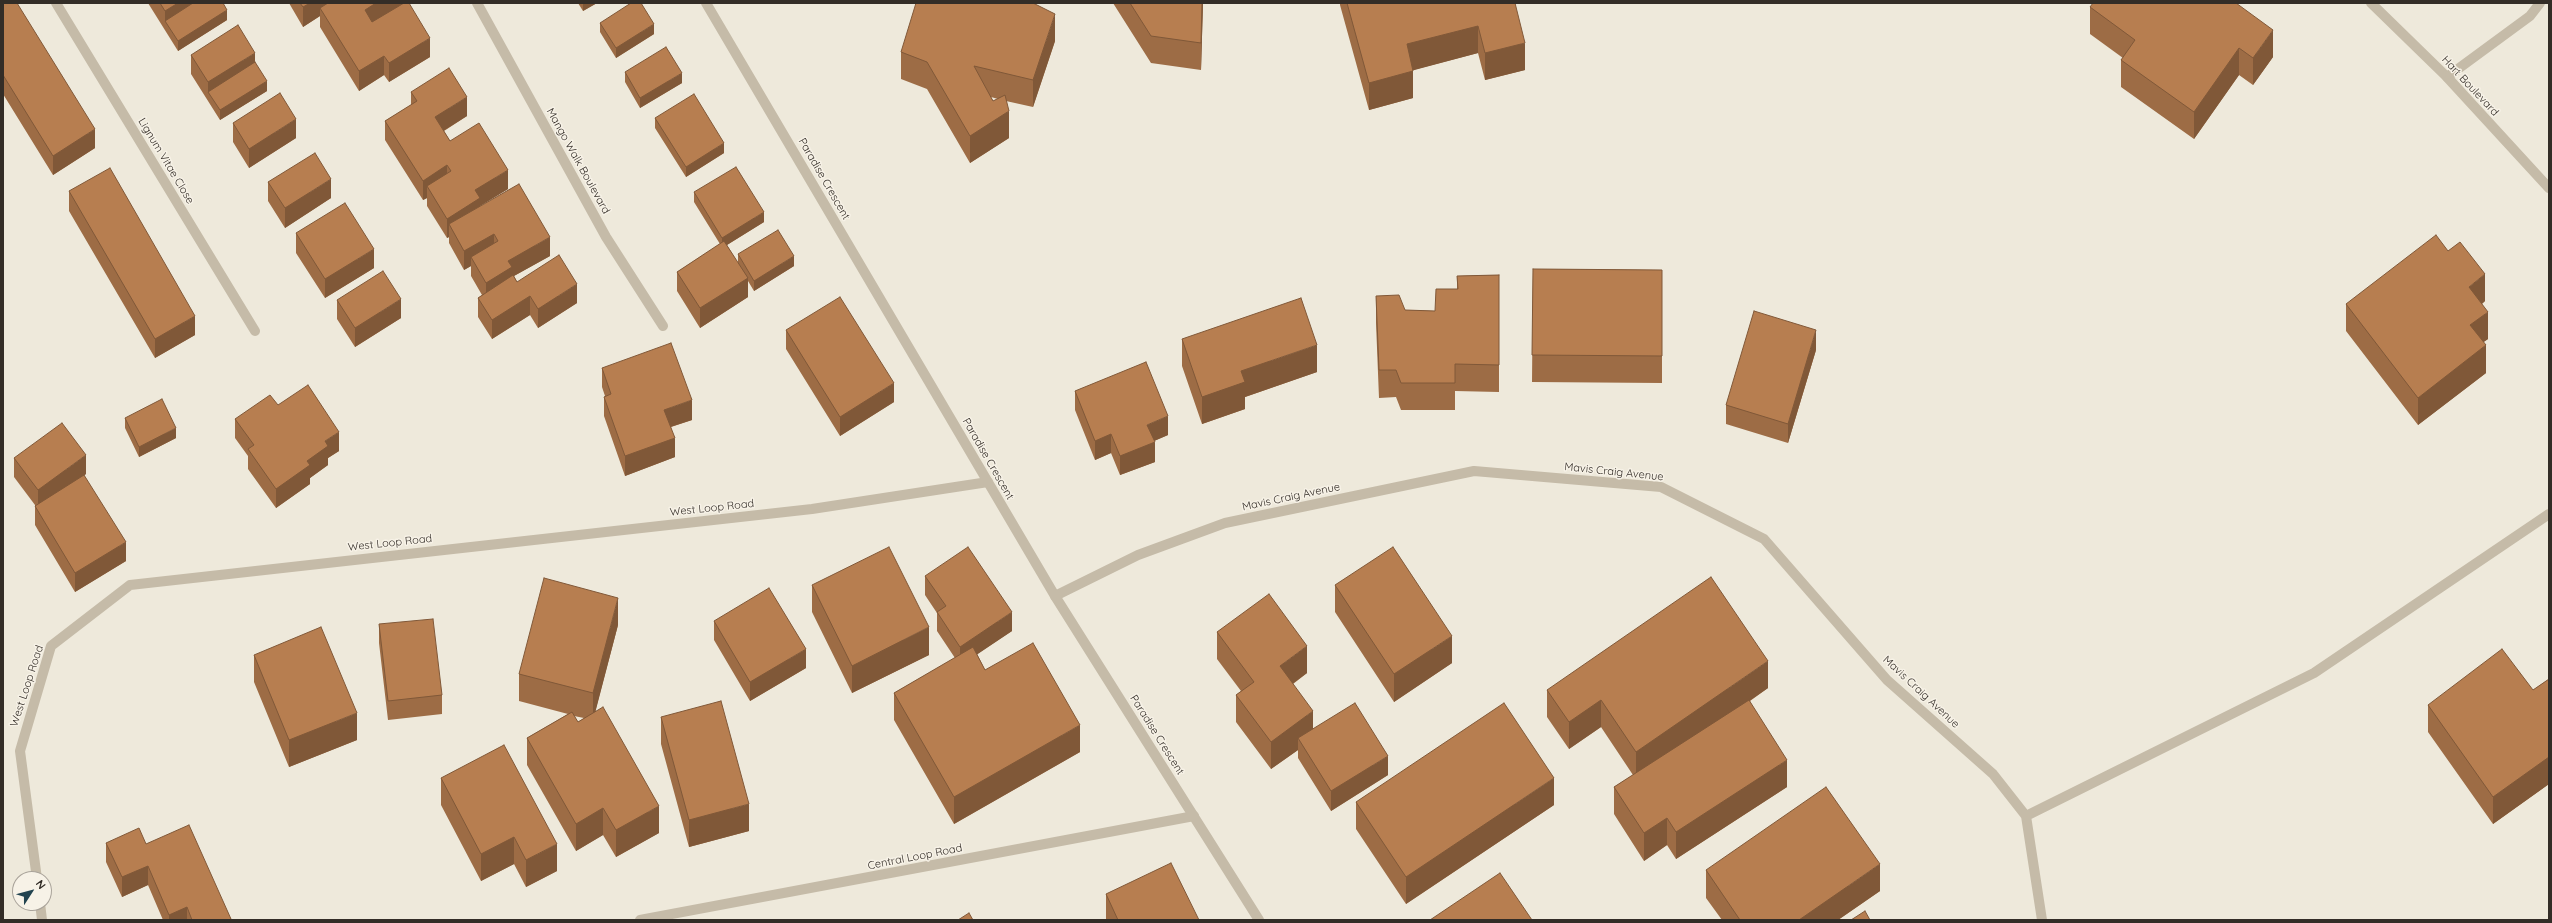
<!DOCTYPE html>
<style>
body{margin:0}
#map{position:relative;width:2552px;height:923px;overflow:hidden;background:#eee9db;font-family:Quicksand,sans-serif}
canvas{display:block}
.frame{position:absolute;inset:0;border:4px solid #332d27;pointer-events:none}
.north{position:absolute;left:12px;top:871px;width:40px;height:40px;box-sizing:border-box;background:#f7f2e7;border:1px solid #a9a39a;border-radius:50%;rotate:54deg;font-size:11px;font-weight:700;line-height:16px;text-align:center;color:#332d27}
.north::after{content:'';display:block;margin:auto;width:14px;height:18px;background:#22434f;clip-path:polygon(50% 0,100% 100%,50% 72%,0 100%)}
</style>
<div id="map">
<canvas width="2552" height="923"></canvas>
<div class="frame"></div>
<div class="north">N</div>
</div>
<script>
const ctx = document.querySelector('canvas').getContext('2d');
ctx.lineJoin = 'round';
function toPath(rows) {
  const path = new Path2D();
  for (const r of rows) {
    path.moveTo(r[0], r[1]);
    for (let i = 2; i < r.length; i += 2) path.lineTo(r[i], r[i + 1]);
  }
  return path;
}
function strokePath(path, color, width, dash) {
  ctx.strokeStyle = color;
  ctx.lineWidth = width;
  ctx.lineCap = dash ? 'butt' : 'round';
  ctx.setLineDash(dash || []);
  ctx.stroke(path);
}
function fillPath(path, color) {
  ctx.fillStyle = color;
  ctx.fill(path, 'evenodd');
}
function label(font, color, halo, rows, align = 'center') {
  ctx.font = font + ' Quicksand,sans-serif';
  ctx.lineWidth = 3;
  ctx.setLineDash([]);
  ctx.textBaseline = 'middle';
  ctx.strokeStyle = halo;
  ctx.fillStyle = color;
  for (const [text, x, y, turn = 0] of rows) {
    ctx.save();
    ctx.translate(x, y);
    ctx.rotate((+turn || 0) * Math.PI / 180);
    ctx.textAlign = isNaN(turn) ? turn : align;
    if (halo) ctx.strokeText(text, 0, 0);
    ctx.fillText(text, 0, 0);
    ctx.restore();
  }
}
strokePath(toPath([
 [2447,77,2530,16,2540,3]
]), '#c5bba8', 10);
strokePath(toPath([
 [56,3,255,331],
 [477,3,606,237,663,326],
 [2371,3,2447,77,2549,188],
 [1055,596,1138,555,1225,523,1474,471,1661,487,1764,539,1887,680,1993,774,2026,816,2042,920],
 [2026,816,2314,673,2549,514],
 [37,879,20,751,51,646,130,585,812,509,988,482],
 [40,903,42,920],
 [640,920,1194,816]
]), '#c5bba8', 10);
strokePath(toPath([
 [706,3,1055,596,1259,920]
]), '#c5bba8', 10);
fillPath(toPath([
 [3,3,95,148,53,175,3,94],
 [148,3,223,3,227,20,178,51],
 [289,3,402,3,430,57,389,82,384,75,359,91,320,27,320,16,303,27],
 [578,3,597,3,583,11],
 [1113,3,1203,3,1201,70,1151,63],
 [1340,3,1515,3,1525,70,1485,80,1478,53,1413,70,1413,98,1369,110,1340,5],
 [2090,7,2273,57,2253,85,2239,75,2194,139,2121,87,2121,60,2123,58,2090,34],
 [600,23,654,34,616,58,600,32],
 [1055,41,1033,107,1006,101,1009,138,970,163,927,89,901,79,901,52],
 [991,97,998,99,993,101],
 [191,55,255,62,267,91,220,120,191,74],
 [625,72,682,83,640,108,625,82],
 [411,92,467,116,444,131,450,141,508,189,480,206,550,256,514,276,517,282,577,303,538,328,530,315,492,339,478,317,478,298,482,295,471,276,471,266,464,270,449,243,449,237,447,238,427,206,427,198,423,200,385,140,385,121,411,105],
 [655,118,724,153,686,177,655,128],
 [233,123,296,138,249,168,233,142],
 [268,182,331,198,285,228,268,201],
 [69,191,195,335,155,358,69,211],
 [694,192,764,222,727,245,738,263,738,254,794,266,754,291,748,281,748,297,700,328,677,291,677,272,720,244,694,202],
 [296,233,374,268,325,298,296,253],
 [1533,269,1662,270,1662,383,1532,382],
 [1499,275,1499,392,1455,391,1455,410,1401,410,1396,397,1379,398,1376,323,1376,296,1405,310,1435,311,1457,289,1457,276],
 [337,300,401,318,355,347,337,319],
 [2485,301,2482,304,2488,339,2483,342,2486,373,2418,425,2346,331,2346,304],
 [786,330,894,402,840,436,786,349],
 [1182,339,1317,372,1245,397,1245,409,1202,424,1182,366],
 [1816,350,1788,443,1726,424,1726,405],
 [602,368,692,420,671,427,675,457,625,476,604,416,604,397,605,396,602,387],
 [1075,391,1168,435,1154,441,1155,462,1120,475,1111,453,1095,460,1075,410],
 [278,405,339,451,328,458,328,465,310,478,310,484,276,508,248,469,248,456,235,438,235,419],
 [125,418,176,438,139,457,125,428],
 [14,458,86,474,84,475,126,561,75,592,35,525,35,505,14,477],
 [925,576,1012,631,977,654,985,670,1080,752,954,824,894,720,894,693,955,658,937,631,937,613,925,595],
 [812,585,929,655,852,693,812,612],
 [1335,585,1452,663,1394,702,1335,612],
 [714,621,806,668,750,701,714,640],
 [379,624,442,695,442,714,388,720,379,643],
 [618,625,595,712,659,833,616,857,603,835,576,851,527,765,527,738,568,714,519,701,519,674],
 [574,716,584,718,578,722],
 [1217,632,1307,673,1293,684,1313,729,1388,775,1331,811,1298,758,1298,750,1271,769,1236,722,1236,695,1241,691,1217,659],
 [254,655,357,740,289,767,254,682],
 [2549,679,2549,784,2493,824,2428,732,2428,705,2533,690],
 [1768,688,1750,701,1787,787,1676,859,1667,845,1644,861,1614,814,1614,787,1633,775,1601,727,1569,749,1547,717,1547,690],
 [661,717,749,831,689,847,661,744],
 [441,778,557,871,526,887,514,864,481,881,441,805],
 [1356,802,1554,805,1406,904,1356,829],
 [106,843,146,844,231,920,163,920,148,885,122,897,106,862],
 [1706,870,1880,891,1838,920,1722,920,1706,898],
 [1106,894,1199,920,1106,920]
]), '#9d6c45');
fillPath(toPath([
 [178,3,209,3,165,21,165,30,165,11],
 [310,3,341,3,320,8,320,16,303,27,303,7],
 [376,3,402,3,402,6,365,30,365,10],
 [583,3,597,3,583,11],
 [1202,3,1203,3,1201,70,1201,43],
 [227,10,227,20,178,51,178,41],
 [1055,14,1055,41,1033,107,1033,80],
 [654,24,654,34,616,58,616,48],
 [1478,26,1478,53,1407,72,1407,44],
 [2273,30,2273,57,2253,85,2253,58],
 [430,38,430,57,389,82,389,63],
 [1525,43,1525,70,1485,80,1485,53],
 [2239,48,2239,75,2194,139,2194,112],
 [255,53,255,72,208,92,208,82],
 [384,56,384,75,359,91,359,71],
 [1413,71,1413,98,1369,110,1369,83],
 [682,73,682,83,640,108,640,98],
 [267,81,267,91,220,120,220,110],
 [467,97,467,116,435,136,435,117],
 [1009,111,1009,138,970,163,970,136],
 [296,119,296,138,249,168,249,149],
 [95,129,95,148,53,175,53,156],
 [724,143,724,153,686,177,686,167],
 [447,165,447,184,427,186,427,198,423,200,423,181],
 [508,170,508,189,480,206,449,224,449,237,447,238,447,219,475,190],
 [331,179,331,198,285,228,285,208],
 [764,212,764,222,722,248,722,238],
 [494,234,494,253,471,257,471,266,464,270,464,251],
 [550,237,550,256,512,277,486,302,486,283,508,261],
 [374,249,374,268,325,298,325,279],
 [794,256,794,266,754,291,754,281],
 [2485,274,2485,301,2469,314,2469,287],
 [748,278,748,297,700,328,700,308],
 [577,284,577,303,538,328,538,309],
 [530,296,530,315,492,339,492,320],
 [401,299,401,318,355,347,355,328],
 [2488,312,2488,339,2470,352,2470,325],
 [195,316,195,335,155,358,155,339],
 [1816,330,1816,350,1788,443,1788,424],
 [1317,345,1317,372,1245,397,1245,409,1202,424,1202,397,1241,371],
 [2486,345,2486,373,2418,425,2418,398],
 [894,383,894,402,840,436,840,417],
 [692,400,692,420,664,429,664,410],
 [1168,416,1168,435,1147,444,1147,425],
 [176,428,176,438,139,457,139,447],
 [339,432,339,451,328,458,328,465,310,478,310,484,276,508,276,489,307,461,325,441],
 [1111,434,1111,453,1095,460,1095,441],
 [675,438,675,457,625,476,625,456],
 [1155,442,1155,462,1120,475,1120,456],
 [86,455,86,474,38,509,38,490],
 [126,542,126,561,75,592,75,573],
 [618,598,618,625,593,721,593,693],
 [1012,612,1012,631,960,666,960,647],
 [929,627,929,655,852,693,852,666],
 [1452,636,1452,663,1394,702,1394,674],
 [1307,646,1307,673,1280,693,1280,666],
 [806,649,806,668,750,701,750,682],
 [1768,661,1768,688,1636,779,1636,752],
 [1601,700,1601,727,1569,749,1569,722],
 [1313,711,1313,738,1298,738,1298,750,1271,769,1271,742],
 [357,713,357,740,289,767,289,740],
 [1080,725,1080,752,954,824,954,797],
 [1388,756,1388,775,1331,811,1331,791],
 [2549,757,2549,784,2493,824,2493,797],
 [1787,760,1787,787,1676,859,1676,832],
 [1554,778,1554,805,1406,904,1406,877],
 [749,804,749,831,689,847,689,820],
 [659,806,659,833,616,857,616,830],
 [603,808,603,835,576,851,576,824],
 [1667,818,1667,845,1644,861,1644,833],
 [514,837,514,864,481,881,481,854],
 [557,844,557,871,526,887,526,860],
 [1880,864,1880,891,1838,920,1799,920],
 [148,866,148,885,122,897,122,877],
 [187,907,187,920,169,920,169,915]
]), '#805838');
const building = toPath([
 [3,3,17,3,95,129,53,156,3,75,3,3],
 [160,3,178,3,165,11,160,3],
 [193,3,223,3,227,10,178,41,165,21,193,3],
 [300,3,310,3,303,7,300,3],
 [328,3,376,3,365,10,372,22,404,3,409,3,430,38,389,63,384,56,359,71,320,8,328,3],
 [631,3,641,3,654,24,616,48,600,23,631,3],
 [916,3,1033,3,1055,14,1033,80,974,66,993,101,1005,95,1009,111,970,136,927,62,901,52,916,3],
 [1130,3,1202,3,1201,43,1151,36,1130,3],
 [1347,3,1515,3,1525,43,1485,53,1478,26,1407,44,1413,71,1369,83,1347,3],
 [2093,3,2236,3,2273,30,2253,58,2239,48,2194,112,2121,60,2135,40,2090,7,2093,3],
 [238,25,255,53,208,82,191,55,238,25],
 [666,47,682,73,640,98,625,72,666,47],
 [255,62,267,81,220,110,208,92,255,62],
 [449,68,467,97,435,117,450,141,479,123,508,170,475,190,480,198,447,219,427,186,451,171,447,165,423,181,385,121,417,101,411,92,449,68],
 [280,93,296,119,249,149,233,123,280,93],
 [694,94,724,143,686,167,655,118,694,94],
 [315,153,331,179,285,208,268,182,315,153],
 [736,167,764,212,722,238,694,192,736,167],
 [110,168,195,316,155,339,69,191,110,168],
 [519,184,550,237,508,261,512,267,486,283,471,257,498,241,494,234,464,251,449,224,519,184],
 [345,203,374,249,325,279,296,233,345,203],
 [778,230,794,256,754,281,738,254,778,230],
 [2436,235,2448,251,2460,242,2485,274,2469,287,2488,312,2470,325,2486,345,2418,398,2346,304,2436,235],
 [724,241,748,278,700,308,677,272,724,241],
 [559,255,577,284,538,309,530,296,492,320,478,298,513,275,517,282,559,255],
 [1533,269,1662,270,1662,356,1532,355,1533,269],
 [383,271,401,299,355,328,337,300,383,271],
 [1499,275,1499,365,1455,364,1455,383,1401,383,1396,370,1379,370,1376,296,1399,295,1405,310,1435,311,1436,289,1458,289,1457,276,1499,275],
 [840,297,894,383,840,417,786,330,840,297],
 [1301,298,1317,345,1241,371,1245,382,1202,397,1182,339,1301,298],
 [1754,311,1816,330,1788,424,1726,405,1754,311],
 [671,343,692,400,664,410,675,438,625,456,604,397,611,394,602,368,671,343],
 [1146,362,1168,416,1147,425,1155,442,1120,456,1111,434,1095,441,1075,391,1146,362],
 [308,385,339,432,325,441,328,446,307,461,310,465,276,489,248,449,254,445,235,419,270,395,278,405,308,385],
 [162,399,176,428,139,447,125,418,162,399],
 [62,423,86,455,38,490,14,458,62,423],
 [84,475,126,542,75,573,35,506,84,475],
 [889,547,929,627,852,666,812,585,889,547],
 [968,547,1012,612,960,647,937,612,946,606,925,576,968,547],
 [1393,547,1452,636,1394,674,1335,585,1393,547],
 [1711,577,1768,661,1636,752,1601,700,1569,722,1547,690,1711,577],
 [544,578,618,598,593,693,519,674,544,578],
 [769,588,806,649,750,682,714,621,769,588],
 [1269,594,1307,646,1280,666,1313,711,1271,742,1236,695,1254,682,1217,632,1269,594],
 [433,619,442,695,388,701,379,624,433,619],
 [321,627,357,713,289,740,254,655,321,627],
 [1033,643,1080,725,954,797,894,693,973,647,985,670,1033,643],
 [2502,649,2533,690,2549,679,2549,757,2493,797,2428,705,2502,649],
 [1749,700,1787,760,1676,832,1667,818,1644,833,1614,787,1749,700],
 [721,701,749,804,689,820,661,717,721,701],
 [1355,703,1388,756,1331,791,1298,738,1355,703],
 [1504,703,1554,778,1406,877,1356,802,1504,703],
 [603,707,659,806,616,830,603,808,576,824,527,738,572,712,578,722,603,707],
 [504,745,557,844,526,860,514,837,481,854,441,778,504,745],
 [1826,787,1880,864,1799,920,1740,920,1706,870,1826,787],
 [189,825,231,919,228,920,192,920,187,907,169,915,148,866,122,877,106,843,139,828,146,844,189,825],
 [1171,863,1199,920,1118,920,1106,894,1171,863],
 [1500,873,1532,920,1430,920,1500,873],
 [1865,911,1870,920,1851,920,1865,911],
 [969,913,973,920,958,920,969,913]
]);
fillPath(building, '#b77e50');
strokePath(building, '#805838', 1);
label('11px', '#332d27', '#f7f2e7', [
 ["Hart Boulevard",2470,86,47],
 ["Lignum Vitae Close",166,161,59],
 ["Mango Walk Boulevard",578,161,61],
 ["Paradise Crescent",824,179,60],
 ["Paradise Crescent",988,459,60],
 ["Mavis Craig Avenue",1614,472,6],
 ["Mavis Craig Avenue",1291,497,-12],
 ["West Loop Road",712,508,-6],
 ["West Loop Road",390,543,-6],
 ["West Loop Road",27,686,-72],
 ["Mavis Craig Avenue",1921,692,43],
 ["Paradise Crescent",1157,735,58],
 ["Central Loop Road",915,857,-11]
]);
</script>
